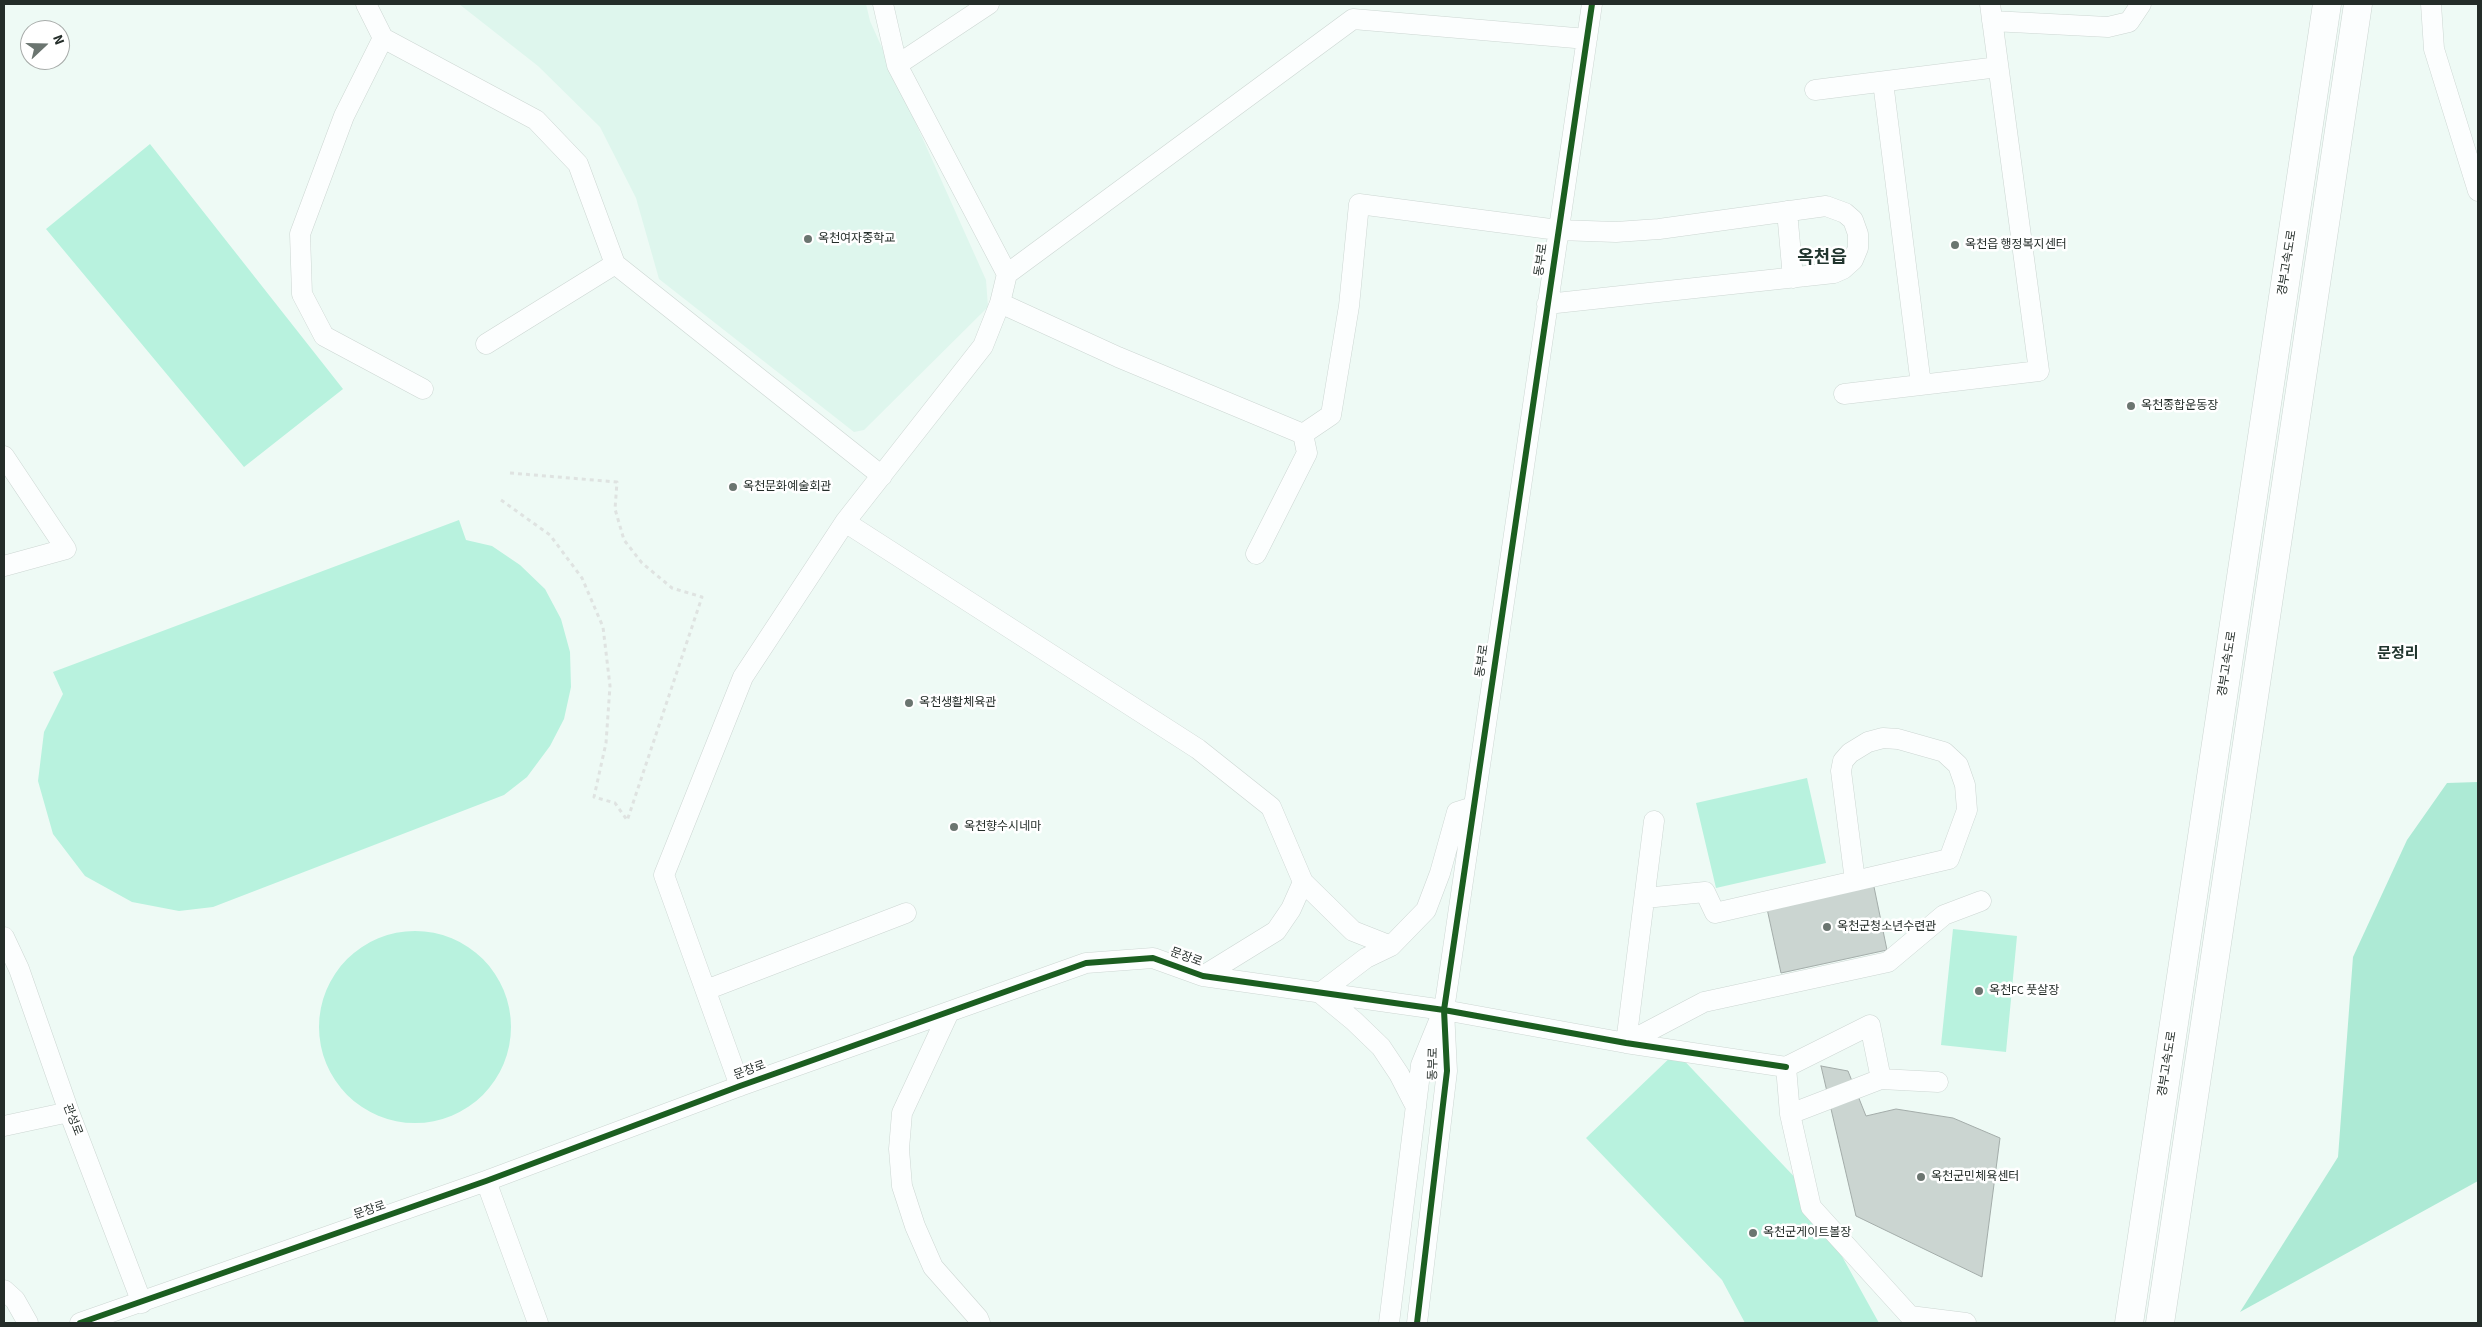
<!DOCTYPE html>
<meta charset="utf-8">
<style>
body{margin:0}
#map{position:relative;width:2482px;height:1327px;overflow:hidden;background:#eefaf5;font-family:"Source Sans 3",sans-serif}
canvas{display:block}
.frame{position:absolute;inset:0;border:5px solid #242d29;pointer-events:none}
.north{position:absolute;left:20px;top:20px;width:50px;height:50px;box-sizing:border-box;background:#fff;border:1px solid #a7aba9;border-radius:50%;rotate:69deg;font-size:14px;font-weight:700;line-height:20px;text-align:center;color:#242d29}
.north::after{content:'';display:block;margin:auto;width:18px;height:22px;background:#6b7570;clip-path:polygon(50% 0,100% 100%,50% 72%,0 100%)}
</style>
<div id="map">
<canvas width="2482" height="1327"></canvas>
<div class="frame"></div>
<div class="north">N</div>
</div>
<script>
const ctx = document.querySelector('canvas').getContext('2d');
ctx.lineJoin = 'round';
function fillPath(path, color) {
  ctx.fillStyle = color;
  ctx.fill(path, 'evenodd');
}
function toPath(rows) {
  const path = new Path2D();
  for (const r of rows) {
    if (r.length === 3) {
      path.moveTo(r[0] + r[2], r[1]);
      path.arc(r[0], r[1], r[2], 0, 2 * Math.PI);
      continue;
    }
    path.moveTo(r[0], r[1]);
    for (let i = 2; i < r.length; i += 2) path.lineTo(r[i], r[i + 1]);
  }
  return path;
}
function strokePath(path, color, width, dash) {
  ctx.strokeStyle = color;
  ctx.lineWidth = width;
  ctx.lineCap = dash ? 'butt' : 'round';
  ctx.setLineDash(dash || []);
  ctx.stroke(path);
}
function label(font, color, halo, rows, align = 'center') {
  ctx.font = font + ' "Source Sans 3","Noto Sans KR",sans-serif';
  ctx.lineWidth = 5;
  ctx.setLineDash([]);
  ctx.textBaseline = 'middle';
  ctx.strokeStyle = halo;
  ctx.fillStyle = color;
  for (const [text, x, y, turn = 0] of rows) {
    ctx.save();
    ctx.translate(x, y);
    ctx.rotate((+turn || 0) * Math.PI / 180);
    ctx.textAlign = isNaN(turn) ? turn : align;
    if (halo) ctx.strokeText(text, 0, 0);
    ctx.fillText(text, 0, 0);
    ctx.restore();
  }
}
fillPath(toPath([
 [459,4,866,4,870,21,986,280,988,307,864,430,854,432,659,279,636,198,600,127,538,66]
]), '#def6ed');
fillPath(toPath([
 [150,144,343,389,244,467,46,229],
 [459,520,466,540,492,546,520,565,545,589,561,619,570,652,571,687,564,719,550,746,527,777,504,795,213,907,179,911,132,902,85,876,53,834,38,781,44,732,63,694,53,672],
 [1807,778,1826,863,1716,888,1696,803],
 [1953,929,2017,936,2006,1052,1941,1045],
 [415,1027,96],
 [1676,1052,1803,1186,1879,1323,1745,1323,1722,1280,1586,1138]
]), '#b8f2de');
fillPath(toPath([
 [2478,782,2478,1181,2240,1312,2338,1157,2353,957,2407,840,2447,783]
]), '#adead5');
const building = toPath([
 [1873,882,1887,950,1781,973,1766,904,1873,882],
 [1821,1066,1848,1071,1866,1116,1896,1109,1953,1118,2000,1138,1982,1277,1856,1216,1821,1066]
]);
fillPath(building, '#cbd5d1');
strokePath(building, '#a3aca9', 1);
const minor = toPath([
 [366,4,383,38,536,120,578,164,615,264],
 [2431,4,2434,49,2478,191],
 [1992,21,2108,27,2129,22,2141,4],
 [383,38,344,116,300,234,302,294,324,336,423,389],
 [897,65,989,4],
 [1883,82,1921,385],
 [1815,90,1998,67],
 [1787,211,1793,278],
 [1007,274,1353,19,1587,39],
 [1000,303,1118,357,1303,434],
 [486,344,615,264,882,476],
 [1844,394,2039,371,1990,4],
 [4,456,66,549,4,566],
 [845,522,1198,749,1271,807,1303,882,1353,931,1391,946],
 [1256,554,1307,453,1303,434,1331,415,1349,306,1359,204,1558,230,1616,232,1659,229,1826,206,1845,213,1853,220,1858,234,1858,248,1853,260,1843,269,1834,273,1547,304],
 [1645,898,1705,892,1715,913,1855,881,1841,771,1843,761,1850,753,1868,742,1883,738,1898,739,1944,752,1958,765,1965,785,1967,810,1949,859,1855,881],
 [4,937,19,969,69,1112,142,1303],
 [1203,976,1276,931,1291,909,1303,882],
 [706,990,906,913],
 [1320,993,1366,958,1391,946,1426,910,1440,873,1457,812,1473,807],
 [1320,993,1354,1021,1381,1047,1399,1074,1416,1107],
 [949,1012,902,1113,899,1149,902,1186,915,1226,933,1267,978,1318,980,1323],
 [1626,1043,1704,1002,1888,962,1944,915,1981,901],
 [1626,1043,1654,821],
 [1786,1067,1790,1114,1811,1207,1910,1316,1966,1323],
 [740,1086,664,875,743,677,845,522,983,346,1000,303,1007,274,897,65,883,4],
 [1790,1114,1881,1079],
 [4,1126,69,1112],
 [486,1181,538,1323],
 [4,1290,15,1300,28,1323],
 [80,1323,486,1181,740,1086,1086,963,1153,958,1203,976,1444,1010,1626,1043,1786,1067,1870,1025,1881,1079,1938,1082],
 [1389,1323,1421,1065,1441,1016],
 [1417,1323,1447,1071,1444,1010,1592,4]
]);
const highway = toPath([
 [2129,1323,2327,4],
 [2160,1323,2358,4]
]);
strokePath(minor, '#ccd6d2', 21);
strokePath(highway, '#ccd6d2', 29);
strokePath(toPath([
 [510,473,617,482,615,509,624,540,642,563,672,588,702,597,627,821],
 [501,500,550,535,582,578,603,627,610,686,606,743,594,797,615,803,627,820]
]), '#dfe3e1', 3, [4, 4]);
strokePath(minor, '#fcfefe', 20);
strokePath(highway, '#fcfefe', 28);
strokePath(toPath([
 [80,1323,486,1181,740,1086,1086,963,1153,958,1203,976,1444,1010,1626,1043,1786,1067],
 [1417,1323,1447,1071,1444,1010,1592,4]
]), '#1b5e20', 6);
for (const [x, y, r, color] of [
 [808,239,5,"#6b7570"],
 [1955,245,5,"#6b7570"],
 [2131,406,5,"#6b7570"],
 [733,487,5,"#6b7570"],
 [909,703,5,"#6b7570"],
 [954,827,5,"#6b7570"],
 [1827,927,5,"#6b7570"],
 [1979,991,5,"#6b7570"],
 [1921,1177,5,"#6b7570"],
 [1753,1233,5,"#6b7570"]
]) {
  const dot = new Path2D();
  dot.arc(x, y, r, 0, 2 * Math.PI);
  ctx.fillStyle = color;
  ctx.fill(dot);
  strokePath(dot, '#fff', 2);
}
label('12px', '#242d29', '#fff', [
 ["옥천여자중학교",818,239],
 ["옥천읍 행정복지센터",1965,245],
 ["옥천종합운동장",2141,406],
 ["옥천문화예술회관",743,487],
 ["옥천생활체육관",919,703],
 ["옥천향수시네마",964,827],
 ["옥천군청소년수련관",1837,927],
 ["옥천FC 풋살장",1989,991],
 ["옥천군민체육센터",1931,1177],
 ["옥천군게이트볼장",1763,1233]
], 'left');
label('12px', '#242d29', '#fff', [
 ["동부로",1542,260,-82],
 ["경부고속도로",2288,263,-81],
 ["동부로",1483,661,-82],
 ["경부고속도로",2228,664,-81],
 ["문장로",1186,958,20],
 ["동부로",1434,1064,-89],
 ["경부고속도로",2168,1064,-81],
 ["문장로",750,1071,-20],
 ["관성로",72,1120,69],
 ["문장로",370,1211,-19]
]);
label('bold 15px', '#21352e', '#fff', [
 ["문정리",2398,655]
]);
label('bold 18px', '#21352e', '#fff', [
 ["옥천읍",1822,259]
]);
</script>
